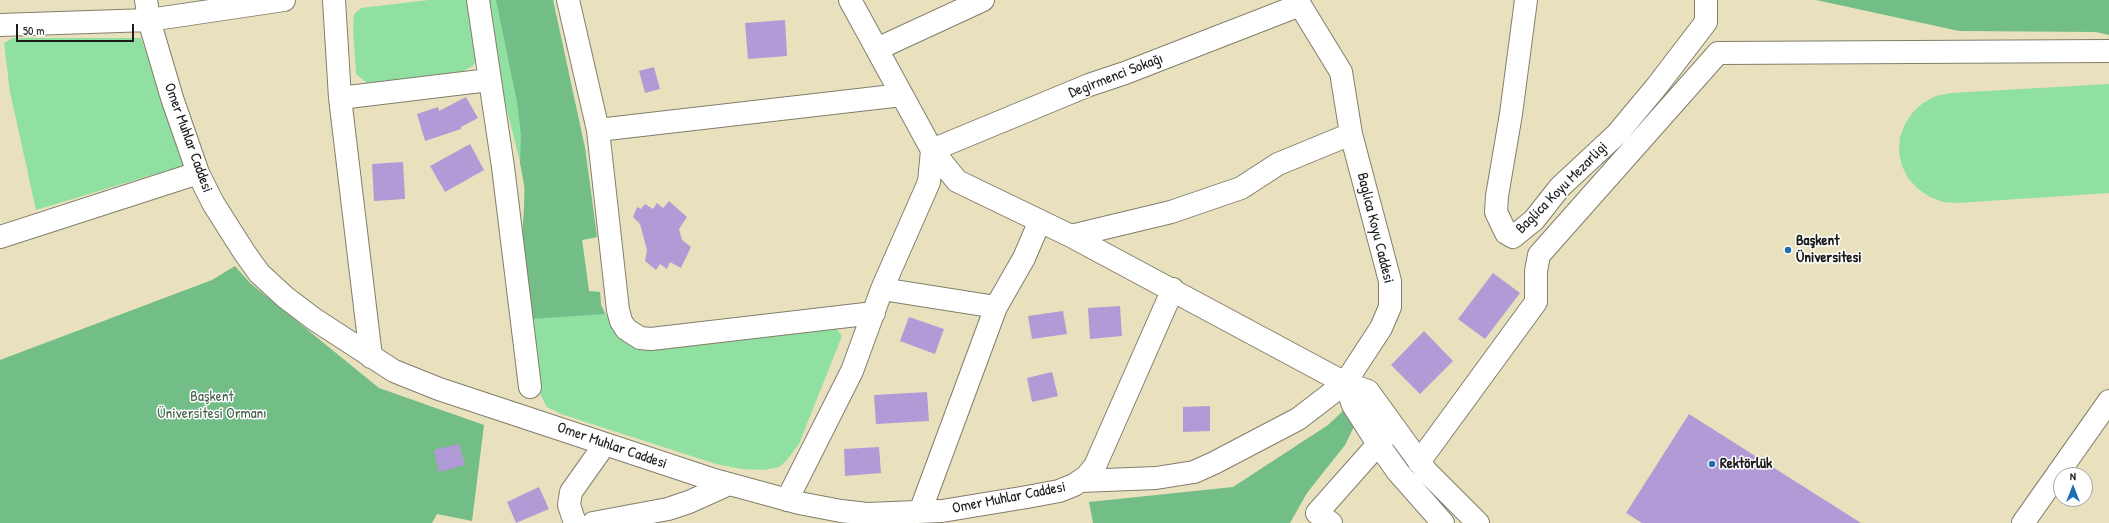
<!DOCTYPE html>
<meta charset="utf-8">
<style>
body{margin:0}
#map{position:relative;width:2109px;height:523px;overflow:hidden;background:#e9e1bd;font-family:"Patrick Hand",sans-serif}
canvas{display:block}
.north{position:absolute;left:2053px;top:467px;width:40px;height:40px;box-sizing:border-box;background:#fff;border:1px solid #a4a4a4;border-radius:50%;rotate:0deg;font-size:11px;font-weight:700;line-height:16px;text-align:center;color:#1c1c1c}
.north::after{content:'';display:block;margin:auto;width:14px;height:18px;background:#1f6fb2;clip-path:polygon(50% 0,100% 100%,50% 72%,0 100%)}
.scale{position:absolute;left:16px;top:24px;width:118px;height:18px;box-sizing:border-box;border:2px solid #1c1c1c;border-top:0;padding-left:5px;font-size:12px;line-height:14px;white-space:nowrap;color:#1c1c1c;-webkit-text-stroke:3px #fff;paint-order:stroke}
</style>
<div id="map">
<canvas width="2109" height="523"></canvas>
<div class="north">N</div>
<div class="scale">50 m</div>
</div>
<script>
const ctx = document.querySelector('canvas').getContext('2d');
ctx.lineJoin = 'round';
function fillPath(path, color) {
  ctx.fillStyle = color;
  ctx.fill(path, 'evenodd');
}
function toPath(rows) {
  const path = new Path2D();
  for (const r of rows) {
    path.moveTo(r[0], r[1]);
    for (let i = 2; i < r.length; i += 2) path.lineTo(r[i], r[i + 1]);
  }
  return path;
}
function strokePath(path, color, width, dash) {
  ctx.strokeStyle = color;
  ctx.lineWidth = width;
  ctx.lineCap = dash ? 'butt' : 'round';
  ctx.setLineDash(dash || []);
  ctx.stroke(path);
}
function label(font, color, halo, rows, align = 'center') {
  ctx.font = font + ' "Patrick Hand",sans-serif';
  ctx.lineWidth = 3;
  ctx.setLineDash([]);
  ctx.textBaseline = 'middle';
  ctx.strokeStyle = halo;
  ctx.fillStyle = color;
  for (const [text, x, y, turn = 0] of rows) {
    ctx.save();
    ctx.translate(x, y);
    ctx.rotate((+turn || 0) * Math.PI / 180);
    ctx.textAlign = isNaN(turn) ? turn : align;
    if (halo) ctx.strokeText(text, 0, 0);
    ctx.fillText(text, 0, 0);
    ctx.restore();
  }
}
fillPath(toPath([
 [429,0,468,0,477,58,473,66,458,74,371,86,356,74,353,29,354,14,361,8],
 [489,0,553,0,585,148,597,237,582,240,589,291,600,292,601,305,617,334,831,322,842,336,799,444,786,461,779,467,764,470,742,469,716,464,561,414,547,407,536,386,524,211,524,178,500,82,488,2],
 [13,38,141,38,185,165,36,210,10,92,4,43],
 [2109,84,2109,193,1957,203,1943,202,1930,197,1918,189,1908,178,1902,166,1899,152,1900,137,1905,124,1913,112,1923,103,1936,96,1951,93]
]), '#8fe0a1');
fillPath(toPath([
 [496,0,553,0,585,148,597,237,582,240,589,291,600,292,601,305,605,314,531,319,522,240,525,190,520,163,521,135,517,102],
 [1816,0,2109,0,2109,35,2096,32,1959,31],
 [235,266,250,283,379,388,484,425,472,521,437,514,432,523,0,523,0,360,212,280],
 [1345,409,1355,424,1350,435,1345,445,1307,493,1290,523,1093,523,1089,502,1233,487,1328,425]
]), '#73be87');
fillPath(toPath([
 [785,20,787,56,748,59,745,23],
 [654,67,660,89,645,93,639,71],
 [466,97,478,118,461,127,461,129,425,141,417,114,438,107,439,111],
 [470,144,484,170,445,192,430,166],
 [403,162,405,199,374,201,372,164],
 [669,201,687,217,679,229,682,240,691,247,681,268,670,262,667,269,660,264,656,270,645,261,647,250,640,224,633,217,637,207,641,209,645,204,653,209,657,203,663,208],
 [1493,273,1520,293,1485,339,1458,319],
 [1120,306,1122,336,1090,339,1088,308],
 [1063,311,1067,334,1032,339,1028,316],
 [909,317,944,329,935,354,900,341],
 [1424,331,1453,361,1420,394,1391,365],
 [1052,372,1058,396,1032,402,1027,378],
 [927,392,929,421,876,424,874,395],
 [1210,406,1210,431,1183,432,1183,407],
 [1689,414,1861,523,1642,523,1626,513],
 [459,444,465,465,439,472,434,450],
 [879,447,881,473,845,476,844,449],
 [539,487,549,509,516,523,507,502]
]), '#b09bd6');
const minor = toPath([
 [146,0,149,20,172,98,198,173,213,203,244,252,259,273,285,297,314,319,394,371,439,389,711,479,799,503,841,511,867,514,942,511,1027,497,1059,491,1074,485,1086,477,1095,466,1173,289],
 [334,0,340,98,371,357],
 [478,0,503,167,530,387],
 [568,0,598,130,618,310,621,321,626,329,640,338,651,339,874,313],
 [850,0,932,150,957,181,1071,236,1345,383,1368,391,1426,471,1478,523],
 [1526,0,1511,114,1497,196,1496,212,1506,233,1513,237,1534,220,1560,187,1617,134,1657,86,1706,22,1706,0],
 [0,25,149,20,284,0],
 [877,49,983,0],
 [340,98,489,80],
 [598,130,902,95],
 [1071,236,1171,212,1241,188,1278,164,1351,134],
 [0,237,198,173],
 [882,289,996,307,1024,258,1039,223],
 [1345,383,1353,405,1378,444,1398,472,1443,523],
 [1419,462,1536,302,1536,271,1539,255,1718,53,2109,51],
 [1080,481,1156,478,1194,472,1214,463,1298,419,1345,383,1381,328,1390,307,1390,281,1351,134,1341,72,1297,0],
 [787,500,852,371,882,289,929,182,932,150,1089,85,1125,73,1300,5],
 [920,512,996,307],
 [575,523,569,505,571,492,605,444],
 [593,523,668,509,689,502,729,484],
 [1331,523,1317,513,1388,433],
 [2023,523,2109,401]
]);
strokePath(minor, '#827e6c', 24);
strokePath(minor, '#fff', 22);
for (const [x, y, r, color] of [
 [1788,250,4,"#1f6fb2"],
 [1712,464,4,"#1f6fb2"]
]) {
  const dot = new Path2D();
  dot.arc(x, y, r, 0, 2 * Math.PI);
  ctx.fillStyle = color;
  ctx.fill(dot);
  strokePath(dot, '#fff', 1.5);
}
label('15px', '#1c1c1c', '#fff', [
 ["Degirmenci Sokağı",1116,76,-21],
 ["Omer Muhlar Caddesi",188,138,70],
 ["Baglica Koyu Mezarligi",1562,188,-45],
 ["Baglica Koyu Caddesi",1375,228,76],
 ["Omer Muhlar Caddesi",612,446,19],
 ["Omer Muhlar Caddesi",1009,498,-11]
]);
label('bold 15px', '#1c1c1c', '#fff', [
 ["Başkent",1796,241],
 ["Üniversitesi",1796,258],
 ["Rektörlük",1720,464]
], 'left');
label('15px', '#44614b', '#fff', [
 ["Başkent",212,397],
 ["Üniversitesi Ormanı",212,414]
]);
</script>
